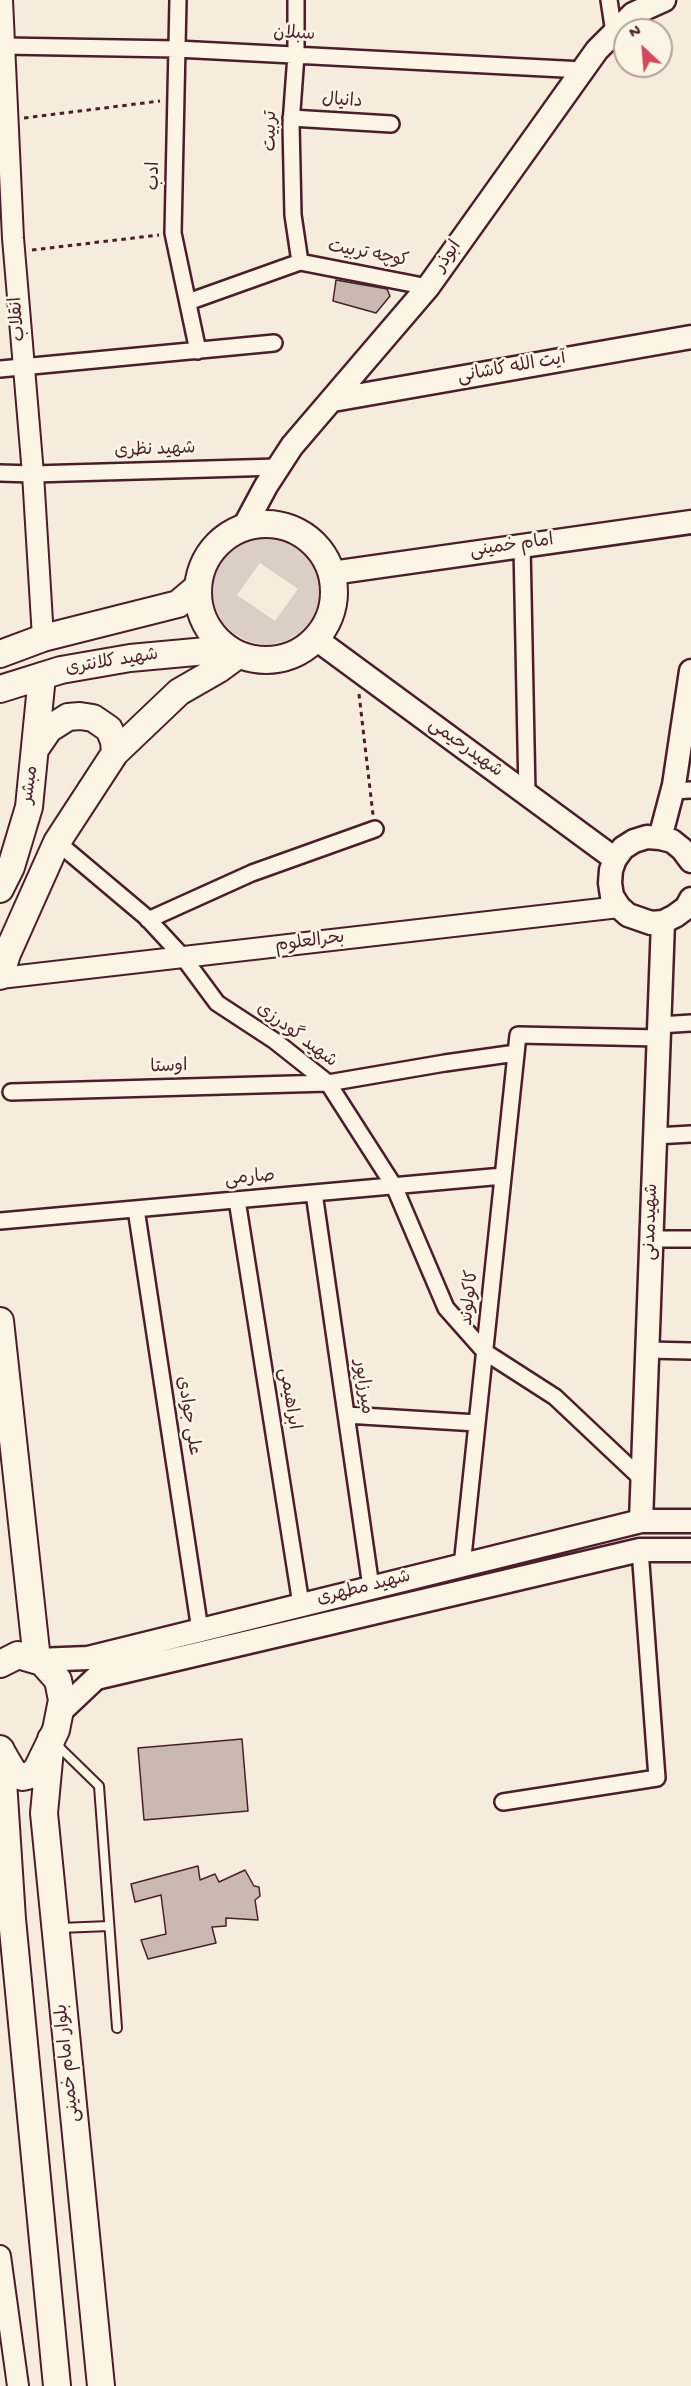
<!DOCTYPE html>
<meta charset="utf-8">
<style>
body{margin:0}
#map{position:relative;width:691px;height:2386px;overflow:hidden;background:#f5ecde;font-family:"Gochi Hand",sans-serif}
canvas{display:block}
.north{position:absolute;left:613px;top:18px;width:60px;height:60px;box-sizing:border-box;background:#fcf5e5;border:2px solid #b59f9b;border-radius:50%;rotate:334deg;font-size:16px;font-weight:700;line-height:24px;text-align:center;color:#4a1f2b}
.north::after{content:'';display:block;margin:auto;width:21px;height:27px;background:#d1495b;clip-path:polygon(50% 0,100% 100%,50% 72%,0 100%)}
</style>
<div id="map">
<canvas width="691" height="2386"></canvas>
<div class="north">N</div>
</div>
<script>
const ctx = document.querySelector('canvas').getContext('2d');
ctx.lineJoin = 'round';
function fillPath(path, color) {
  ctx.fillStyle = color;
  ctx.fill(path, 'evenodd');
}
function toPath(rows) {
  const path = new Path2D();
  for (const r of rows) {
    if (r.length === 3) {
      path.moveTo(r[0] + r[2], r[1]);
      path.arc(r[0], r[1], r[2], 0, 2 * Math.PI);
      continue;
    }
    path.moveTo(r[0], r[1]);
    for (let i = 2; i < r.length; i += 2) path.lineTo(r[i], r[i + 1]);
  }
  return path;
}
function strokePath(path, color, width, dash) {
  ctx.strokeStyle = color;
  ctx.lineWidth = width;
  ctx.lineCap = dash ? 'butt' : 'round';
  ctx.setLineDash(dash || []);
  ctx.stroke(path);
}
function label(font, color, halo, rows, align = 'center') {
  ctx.font = font + ' "Gochi Hand","Playpen Sans Arabic",sans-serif';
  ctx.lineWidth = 5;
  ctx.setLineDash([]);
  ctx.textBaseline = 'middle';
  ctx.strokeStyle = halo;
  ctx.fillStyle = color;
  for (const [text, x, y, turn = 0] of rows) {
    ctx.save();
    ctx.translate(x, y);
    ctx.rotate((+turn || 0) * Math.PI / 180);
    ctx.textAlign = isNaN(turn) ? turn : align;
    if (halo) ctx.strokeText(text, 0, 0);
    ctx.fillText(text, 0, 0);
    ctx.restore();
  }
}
fillPath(toPath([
 [274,538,291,543,305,554,315,569,320,586,319,604,311,621,299,633,284,642,267,645,250,642,234,634,222,622,215,607,212,589,216,572,225,557,239,545,256,539],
 [260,563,298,589,275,621,237,595]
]), '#dbcec4');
const building = toPath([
 [336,280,387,289,390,296,376,313,333,301,336,280],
 [242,1739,248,1811,144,1820,138,1748,242,1739],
 [198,1866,200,1880,215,1874,219,1882,245,1870,254,1886,259,1887,260,1896,255,1900,258,1920,226,1918,226,1926,212,1927,216,1943,148,1959,141,1940,166,1934,161,1895,135,1902,131,1884,198,1866]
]);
fillPath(building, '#cab9b1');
strokePath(building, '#4a1f2b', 1.5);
const service = toPath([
 [57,1745,99,1786,117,2028],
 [60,1928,109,1926]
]);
const minor = toPath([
 [178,0,173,233,198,351],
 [296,0,296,55,291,124,293,215,300,262],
 [609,0,614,33],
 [4,46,177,49,583,70],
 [291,118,391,124],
 [300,262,428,287],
 [188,302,300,262],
 [0,369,274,343],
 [0,473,33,474,278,467],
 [522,546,527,794],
 [672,791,691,790],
 [57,842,146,917,183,957,217,1003,275,1041,328,1083,394,1186,446,1308,485,1352,555,1397,643,1480],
 [148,920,252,873,375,829],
 [659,1025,691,1023],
 [11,1092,328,1083,445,1063,516,1053],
 [655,1136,691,1134],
 [314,1193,371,1587],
 [237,1200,301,1604],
 [136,1209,200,1630],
 [0,1221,503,1176],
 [651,1239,691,1239],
 [647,1350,691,1351],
 [346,1415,477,1423],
 [462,1566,518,1035,659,1038],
 [503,1802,657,1778,640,1550]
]);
const tertiary = toPath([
 [2,0,13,238,33,474,43,638],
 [0,978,619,907],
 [0,2256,18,2386]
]);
const secondary = toPath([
 [333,400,691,337],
 [244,527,266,486,292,446,428,287,597,50,633,14,664,0],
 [332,573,691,522],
 [316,639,615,859],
 [660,838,674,785,691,671],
 [691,861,682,849,672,841,660,838,647,837,634,841,623,848,615,859,611,870,610,883,612,896,619,907,628,915,651,923,663,922,675,916,686,908,691,899],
 [641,1521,663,922],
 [37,1660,88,1658,641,1521,691,1521],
 [60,1712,96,1678,640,1550,691,1550]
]);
const primary = toPath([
 [266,592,68],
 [0,654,43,638,178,604,198,587],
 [0,689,61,670,130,658,228,649],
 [36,748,49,729,68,717,80,716,93,718,109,729,114,741,115,753],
 [0,889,11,867,29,807,42,676],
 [0,976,7,954,57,842,115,753,179,692,219,669,238,655],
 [0,1321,37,1660],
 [0,1664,18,1655,42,1662,58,1680,62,1700,56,1730,37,1769,31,1775,23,1777,14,1773,0,1749],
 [51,1739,44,1813,101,2386],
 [1,1750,12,1919,57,2386]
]);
strokePath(service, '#4a1f2b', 12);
strokePath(minor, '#4a1f2b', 20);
strokePath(tertiary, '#4a1f2b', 24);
strokePath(secondary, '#4a1f2b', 27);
strokePath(primary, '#4a1f2b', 30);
strokePath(toPath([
 [24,118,160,101],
 [32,250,159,235],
 [359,694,373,815]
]), '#4a1f2b', 3, [4.5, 4.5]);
strokePath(service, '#fcf5e5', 8);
strokePath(minor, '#fcf5e5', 15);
strokePath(tertiary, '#fcf5e5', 20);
strokePath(secondary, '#fcf5e5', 22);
strokePath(primary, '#fcf5e5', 26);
label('18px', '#4a1f2b', '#fcf5e5', [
 ["سبلان",294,35,3],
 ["دانیال",342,102,3],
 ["تربیت",272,131,-89],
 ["ادب",155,176,-89],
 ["کوچه تربیت",368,255,11],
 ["ابوذر",449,257,-55],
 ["انقلاب",19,319,-95],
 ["آیت الله کاشانی",512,369,-10],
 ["شهید نظری",155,451,-2],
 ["امام خمینی",512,547,-8],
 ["شهید کلانتری",112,663,-9],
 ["شهیدرحیمی",465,749,36],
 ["مبشر",31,785,-82],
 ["بحرالعلوم",310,943,-7],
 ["شهید گودرزی",296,1036,37],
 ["اوستا",169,1068,-2],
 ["صارمی",250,1179,-5],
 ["شهیدمدنی",652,1222,-88],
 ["کاکولوند",471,1298,-84],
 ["میرزاپور",362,1387,82],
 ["ابراهیمی",288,1399,81],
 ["علی جوادی",187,1416,81],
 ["شهید مطهری",364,1589,-14],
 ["بلوار امام خمینی",69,2063,-96]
]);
</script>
